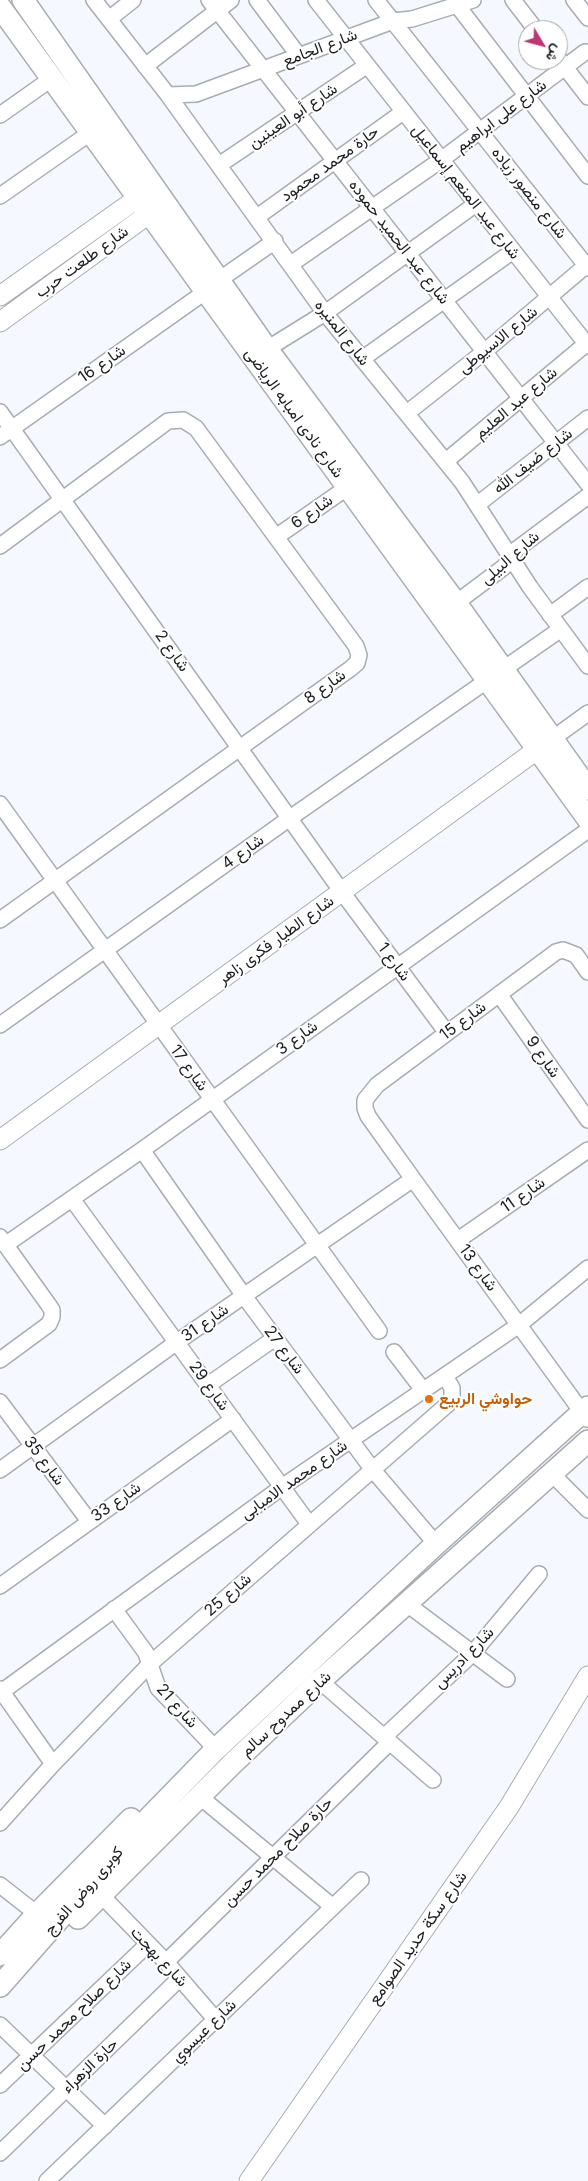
<!DOCTYPE html>
<meta charset="utf-8">
<style>
body{margin:0}
#map{position:relative;width:588px;height:2181px;overflow:hidden;background:#f5f9ff;font-family:Inter,Vazirmatn,sans-serif}
canvas{display:block}
.north{position:absolute;left:518px;top:20px;width:50px;height:50px;box-sizing:border-box;background:#fff;border:1px solid #a4a5a6;border-radius:50%;rotate:127deg;font-size:14px;font-weight:700;line-height:20px;text-align:center;color:#1c1d20}
.north::after{content:'';display:block;margin:auto;width:18px;height:22px;background:#be3673;clip-path:polygon(50% 0,100% 100%,50% 72%,0 100%)}
</style>
<div id="map">
<canvas width="588" height="2181"></canvas>
<div class="north">ش</div>
</div>
<script>
const ctx = document.querySelector('canvas').getContext('2d');
ctx.lineJoin = 'round';
function toPath(rows) {
  const path = new Path2D();
  for (const r of rows) {
    path.moveTo(r[0], r[1]);
    for (let i = 2; i < r.length; i += 2) path.lineTo(r[i], r[i + 1]);
  }
  return path;
}
function strokePath(path, color, width, dash) {
  ctx.strokeStyle = color;
  ctx.lineWidth = width;
  ctx.lineCap = dash ? 'butt' : 'round';
  ctx.setLineDash(dash || []);
  ctx.stroke(path);
}
function label(font, color, halo, rows, align = 'center') {
  ctx.font = font + ' Inter,Vazirmatn,sans-serif';
  ctx.lineWidth = 4;
  ctx.setLineDash([]);
  ctx.textBaseline = 'middle';
  ctx.strokeStyle = halo;
  ctx.fillStyle = color;
  for (const [text, x, y, turn = 0] of rows) {
    ctx.save();
    ctx.translate(x, y);
    ctx.rotate((+turn || 0) * Math.PI / 180);
    ctx.textAlign = isNaN(turn) ? turn : align;
    if (halo) ctx.strokeText(text, 0, 0);
    ctx.fillText(text, 0, 0);
    ctx.restore();
  }
}
const minor = toPath([
 [94,0,168,95,325,313,462,482,530,587,588,666],
 [209,0,588,484],
 [257,0,299,56],
 [316,0,588,346],
 [376,0,588,268],
 [513,0,536,30],
 [574,0,588,18],
 [457,5,588,176],
 [109,19,133,0],
 [558,58,588,97],
 [145,66,231,0],
 [168,95,196,94,393,21,412,19,473,0],
 [0,115,51,79],
 [219,165,366,66],
 [0,196,90,133],
 [257,217,403,112],
 [291,264,441,160,585,52],
 [219,280,275,241],
 [267,349,325,313,476,204],
 [362,359,513,251],
 [0,412,342,892,447,1033],
 [407,413,484,352,588,264],
 [0,437,205,292],
 [446,461,586,344],
 [478,504,588,418],
 [276,537,348,487],
 [0,546,168,421,183,420,196,428,356,646,359,655,357,663,350,669,0,920],
 [456,603,504,567,517,549,588,496],
 [550,615,588,587],
 [552,739,588,713],
 [0,804,379,1331],
 [499,994,588,1120],
 [0,1025,290,818,561,629],
 [142,1150,244,1296,373,1470,436,1544],
 [72,1199,309,1524],
 [0,1237,48,1304,52,1310,52,1317,49,1324,0,1360],
 [458,1240,588,1150],
 [5,1245,142,1150,588,830],
 [394,1352,423,1390],
 [208,1385,275,1338],
 [0,1402,89,1521],
 [587,1419,413,1179,368,1116,365,1108,365,1100,377,1085,556,952,563,950,576,955,588,972],
 [0,1470,177,1342,413,1179],
 [552,1474,588,1510],
 [0,1586,233,1419],
 [407,1604,507,1679],
 [114,1609,146,1653,158,1688,216,1749],
 [320,1681,433,1780],
 [0,1689,53,1764],
 [0,1693,282,1487,519,1325,588,1268],
 [384,1737,473,1653,539,1574],
 [199,1796,333,1907],
 [0,1823,53,1764,151,1663,448,1404,452,1397,452,1388,445,1376],
 [0,1885,37,1914],
 [101,1895,166,1962,216,2020],
 [166,1962,390,1742],
 [0,2025,105,2126],
 [0,2085,148,1944],
 [0,2153,180,1978],
 [47,2181,361,1880]
]);
const tertiary = toPath([
 [0,296,149,190],
 [0,322,161,205],
 [0,1140,549,741],
 [249,2181,509,1807,588,1676]
]);
const secondary = toPath([
 [23,0,267,349,456,603,588,789],
 [0,7,588,819],
 [78,1918,233,1763,320,1681,588,1441],
 [0,1955,37,1914,131,1819],
 [0,1986,141,1826,216,1749,436,1544,588,1407]
]);
strokePath(minor, '#a8acb3', 18);
strokePath(tertiary, '#a8acb3', 21);
strokePath(secondary, '#a8acb3', 24);
strokePath(minor, '#fff', 15);
strokePath(tertiary, '#fff', 19);
strokePath(secondary, '#fff', 21);
for (const [x, y, r, color] of [
 [429,1399,5,"#e8710a"]
]) {
  const dot = new Path2D();
  dot.arc(x, y, r, 0, 2 * Math.PI);
  ctx.fillStyle = color;
  ctx.fill(dot);
  strokePath(dot, '#fff', 2);
}
label('16px', '#1c1d20', '#fff', [
 ["شارع الجامع",320,48,-21],
 ["شارع أبو العينين",293,116,-34],
 ["شارع على ابراهيم",501,116,-37],
 ["حارة محمد محمود",330,164,-36],
 ["شارع عبد المنعم إسماعيل",466,192,52],
 ["شارع منصور زياده",529,193,52],
 ["شارع عبد الحميد حموده",399,242,52],
 ["شارع طلعت حرب",82,262,-36],
 ["شارع المنيره",342,333,52],
 ["شارع الاسيوطى",498,340,-39],
 ["شارع 16",102,364,-35],
 ["شارع عبد العليم",516,403,-40],
 ["شارع نادى امبابه الرياضى",294,413,54],
 ["شارع ضيف الله",533,461,-38],
 ["شارع 6",312,512,-35],
 ["شارع البيلى",510,558,-41],
 ["شارع 2",172,651,54],
 ["شارع 8",325,687,-36],
 ["شارع 4",243,852,-36],
 ["شارع الطيار فكرى زاهر",276,940,-36],
 ["شارع 1",394,962,53],
 ["شارع 15",463,1021,-37],
 ["شارع 3",297,1038,-36],
 ["شارع 9",543,1057,55],
 ["شارع 17",189,1068,54],
 ["شارع 11",523,1195,-35],
 ["شارع 13",478,1268,54],
 ["شارع 31",205,1323,-35],
 ["شارع 27",284,1350,53],
 ["شارع 29",209,1386,54],
 ["شارع 35",44,1461,53],
 ["شارع محمد الامبابى",294,1480,-35],
 ["شارع 33",116,1502,-35],
 ["شارع 25",228,1595,-41],
 ["شارع ادريس",464,1658,-46],
 ["شارع 21",177,1706,48],
 ["شارع ممدوح سالم",286,1714,-43],
 ["حارة صلاح محمد حسن",278,1852,-45],
 ["كوبرى روض الفرج",84,1891,-49],
 ["شارع سكة حديد الصوامع",418,1938,-55],
 ["شارع بهجت",159,1957,47],
 ["شارع صلاح محمد حسن",74,2015,-44],
 ["شارع عيسوي",204,2031,-44],
 ["حارة الزهراء",90,2066,-44]
]);
label('bold 16px', '#c56008', '#fff', [
 ["حواوشي الربيع",439,1399]
], 'left');
</script>
